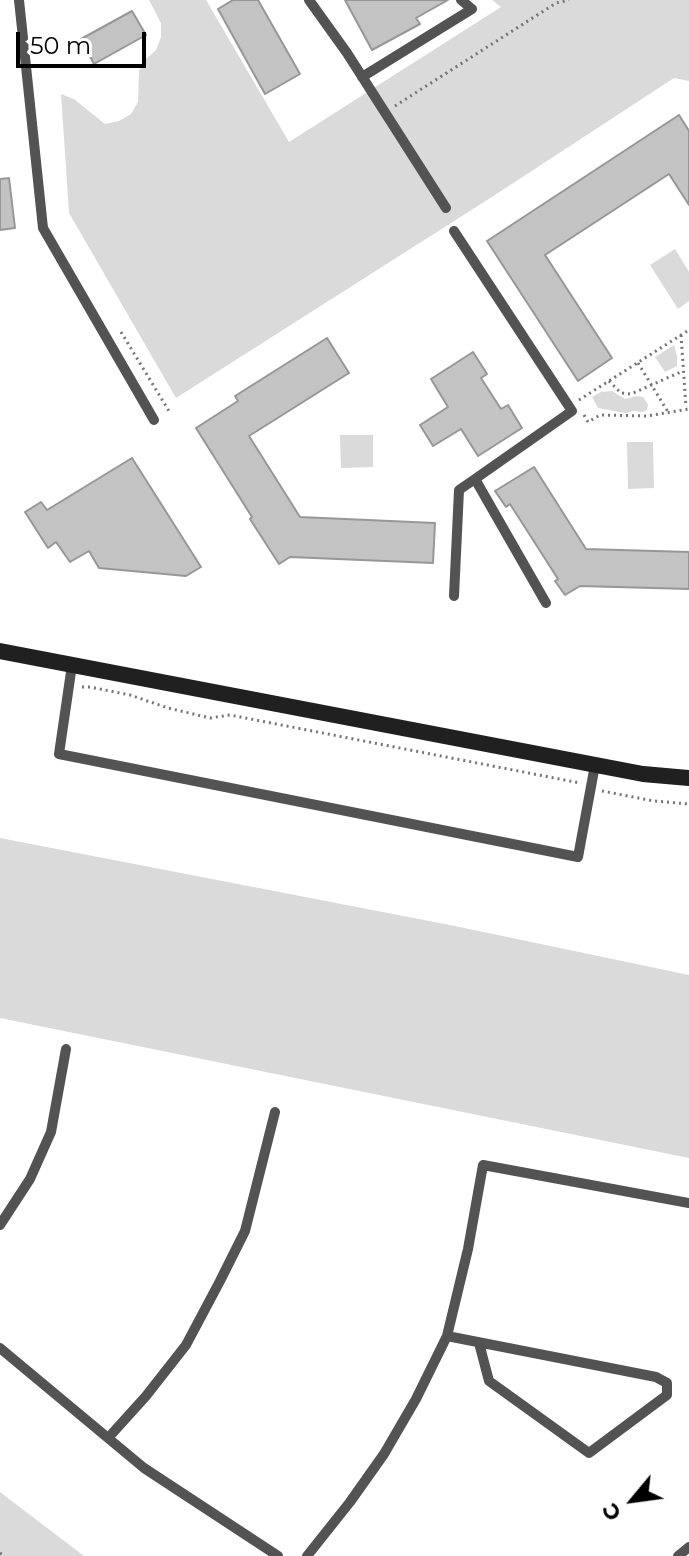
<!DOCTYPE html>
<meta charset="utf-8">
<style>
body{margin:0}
#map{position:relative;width:689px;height:1556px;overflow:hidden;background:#fff;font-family:Montserrat,sans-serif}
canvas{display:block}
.north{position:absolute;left:593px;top:1460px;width:80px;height:80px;-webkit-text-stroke:6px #fff;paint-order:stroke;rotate:241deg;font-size:22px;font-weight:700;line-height:32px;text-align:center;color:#000}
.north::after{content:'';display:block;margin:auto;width:28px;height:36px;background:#000;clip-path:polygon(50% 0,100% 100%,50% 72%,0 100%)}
.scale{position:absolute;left:16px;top:32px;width:130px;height:36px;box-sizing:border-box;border:4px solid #000;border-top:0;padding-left:10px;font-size:24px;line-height:28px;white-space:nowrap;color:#000;-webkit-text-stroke:6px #fff;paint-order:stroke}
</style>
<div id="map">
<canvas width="689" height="1556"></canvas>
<div class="north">С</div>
<div class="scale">50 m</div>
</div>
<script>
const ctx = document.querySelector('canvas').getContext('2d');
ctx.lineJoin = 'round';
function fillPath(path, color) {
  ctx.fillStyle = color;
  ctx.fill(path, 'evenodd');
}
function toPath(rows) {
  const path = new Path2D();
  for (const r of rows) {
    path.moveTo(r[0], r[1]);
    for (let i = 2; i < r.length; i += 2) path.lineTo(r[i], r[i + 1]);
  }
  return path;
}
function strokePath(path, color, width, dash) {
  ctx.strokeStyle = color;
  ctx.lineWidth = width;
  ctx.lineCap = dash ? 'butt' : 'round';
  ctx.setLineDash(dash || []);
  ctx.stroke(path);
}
fillPath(toPath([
 [149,0,206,0,289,142,501,7,492,0,689,0,689,81,674,78,495,195,176,398,69,213,61,94,74,99,105,124,119,121,131,114,138,102,139,71,146,59,156,50,161,37,161,23],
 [675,249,689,272,689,301,678,309,650,265],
 [674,345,677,356,677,366,665,372,655,357],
 [612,391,625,399,637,396,643,397,648,404,647,410,643,412,634,411,625,413,598,408,592,397,601,392],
 [340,435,373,435,373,467,341,468],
 [627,442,653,442,654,488,628,489],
 [0,838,450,925,689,975,689,1158,0,1018],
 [0,1492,84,1556,0,1556]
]), '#dadada');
const building = toPath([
 [233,0,258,0,300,74,265,94,218,9,233,0],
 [345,0,448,0,416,18,420,24,372,50,345,0],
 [132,11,146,35,94,64,81,39,132,11],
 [679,115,689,131,689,205,669,174,545,255,612,358,578,381,487,241,679,115],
 [9,178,15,228,0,230,0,179,9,178],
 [327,338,349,373,249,436,300,517,435,523,433,563,290,557,279,564,250,519,252,517,196,428,238,401,235,396,327,338],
 [473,352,487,374,481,378,501,409,508,405,522,428,478,456,461,429,433,446,420,425,448,407,431,379,473,352],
 [132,458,201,567,186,576,99,568,89,551,70,562,56,542,48,548,25,512,41,502,47,510,132,458],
 [534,467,586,549,689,552,689,589,580,586,565,595,555,581,558,579,510,504,506,507,495,491,534,467]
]);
fillPath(building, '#c3c3c3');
strokePath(building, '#979797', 2);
strokePath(toPath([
 [395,106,556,3,569,0],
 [121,332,169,411],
 [681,335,686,407],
 [638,363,668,412],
 [609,381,621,393,631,394,683,371],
 [579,400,689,330],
 [584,415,588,422,600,415,647,416,689,409],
 [82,687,90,687,130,695,168,708,210,718,230,715,580,783],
 [602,791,654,801,689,804],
 [0,1553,4,1556]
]), '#757575', 3, [2, 4]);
strokePath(toPath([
 [19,0,43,228,154,420],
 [309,0,347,53,446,208],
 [362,77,472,9,461,0],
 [454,231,572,411,475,479],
 [454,596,459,490,475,479,546,603],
 [72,665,59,754,578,857,595,765],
 [0,1225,30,1179,51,1132,66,1049],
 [447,1336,656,1377,667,1383,667,1395,589,1453,489,1381,479,1343],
 [0,1348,144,1468,278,1556],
 [109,1437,146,1396,186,1345,220,1281,245,1231,275,1112],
 [307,1556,350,1502,384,1454,416,1399,447,1336,468,1249,483,1165,689,1203],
 [678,1556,689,1547]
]), '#535353', 10);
strokePath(toPath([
 [0,651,643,774,689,778]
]), '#202020', 16);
</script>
